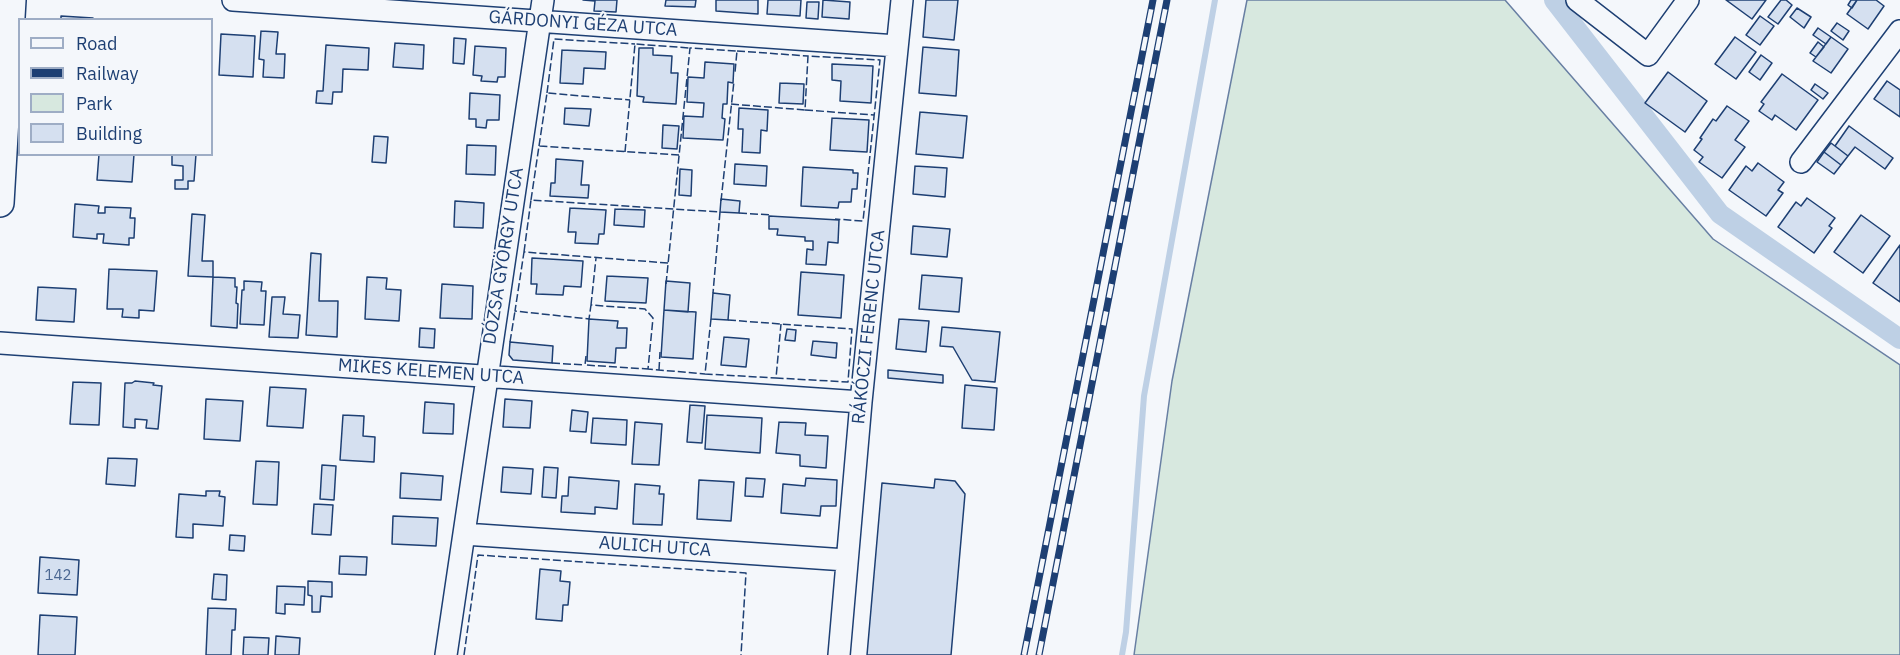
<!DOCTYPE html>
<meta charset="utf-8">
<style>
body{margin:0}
#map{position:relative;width:1900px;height:655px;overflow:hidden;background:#f4f7fb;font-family:"IBM Plex Sans",sans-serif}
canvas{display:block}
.legend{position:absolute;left:18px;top:18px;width:195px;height:138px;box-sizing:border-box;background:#f4f7fb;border:2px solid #9eadc5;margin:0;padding:8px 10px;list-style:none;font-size:18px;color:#1d3f73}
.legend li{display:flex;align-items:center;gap:12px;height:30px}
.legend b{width:30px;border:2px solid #9eadc5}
</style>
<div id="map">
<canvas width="1900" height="655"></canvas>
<ul class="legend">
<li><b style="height:8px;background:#f4f7fb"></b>Road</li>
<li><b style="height:8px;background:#1d3f73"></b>Railway</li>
<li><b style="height:16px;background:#d7e8df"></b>Park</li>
<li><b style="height:16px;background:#d5e0f0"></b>Building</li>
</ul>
</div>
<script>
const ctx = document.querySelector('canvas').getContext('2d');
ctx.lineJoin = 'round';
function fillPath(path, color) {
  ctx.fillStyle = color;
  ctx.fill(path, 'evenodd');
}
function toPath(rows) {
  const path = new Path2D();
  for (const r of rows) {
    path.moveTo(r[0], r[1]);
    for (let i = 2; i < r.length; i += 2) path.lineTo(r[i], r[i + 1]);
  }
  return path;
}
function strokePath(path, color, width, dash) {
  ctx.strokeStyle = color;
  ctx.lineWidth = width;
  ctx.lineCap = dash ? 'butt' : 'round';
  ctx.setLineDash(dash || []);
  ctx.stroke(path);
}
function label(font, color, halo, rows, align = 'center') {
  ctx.font = font + ' "IBM Plex Sans",sans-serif';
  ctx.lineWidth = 4.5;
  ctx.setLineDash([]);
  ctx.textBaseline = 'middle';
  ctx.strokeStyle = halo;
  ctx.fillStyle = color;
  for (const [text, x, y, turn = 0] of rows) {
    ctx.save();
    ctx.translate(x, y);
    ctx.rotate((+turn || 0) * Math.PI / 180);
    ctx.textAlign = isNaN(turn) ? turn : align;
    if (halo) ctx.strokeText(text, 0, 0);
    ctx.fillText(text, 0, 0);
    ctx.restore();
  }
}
const green = toPath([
 [1247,0,1505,0,1713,239,1900,365,1900,655,1134,655,1172,381,1247,0]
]);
fillPath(green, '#d7e8df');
strokePath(green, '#687fa3', 1.5);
strokePath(toPath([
 [1122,655,1126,632,1144,396,1215,0]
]), '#bed0e5', 6);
strokePath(toPath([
 [1554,0,1720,214,1900,339]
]), '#bed0e5', 20);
const building = toPath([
 [583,0,617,0,616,12,594,11,595,1,583,0],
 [666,0,696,0,695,7,665,6,666,0],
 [716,0,758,0,758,14,716,11,716,0],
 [768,0,801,0,800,16,767,14,768,0],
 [823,0,850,2,849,19,822,17,823,0],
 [926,0,958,0,954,40,923,37,926,0],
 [1726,0,1766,0,1752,19,1726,0],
 [1781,0,1786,0,1792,5,1778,24,1768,17,1781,0],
 [1851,0,1857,0,1852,8,1848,5,1851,0],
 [1857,0,1876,0,1884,6,1868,29,1847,14,1857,0],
 [807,2,819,2,818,19,806,18,807,2],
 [1797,8,1811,17,1804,28,1790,17,1797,8],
 [61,16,93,18,93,20,61,20,61,16],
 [1760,16,1774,26,1760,45,1746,35,1760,16],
 [1837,23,1849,31,1843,40,1831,31,1837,23],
 [1818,28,1831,37,1826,44,1813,35,1818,28],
 [261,31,278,32,276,54,285,54,284,78,263,77,264,60,259,59,261,31],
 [221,34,255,36,253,77,219,75,221,34],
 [1735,37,1756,52,1736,79,1715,64,1735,37],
 [1831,37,1848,49,1831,73,1813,61,1831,37],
 [454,38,466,39,464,64,453,63,454,38],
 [1818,42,1824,47,1816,57,1810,53,1818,42],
 [395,43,424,45,423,69,393,67,395,43],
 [326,45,369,48,368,70,343,69,342,92,333,92,332,104,316,103,317,91,323,91,326,45],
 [475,46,506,48,505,77,498,77,497,82,481,81,482,76,473,75,475,46],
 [923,47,959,50,956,96,919,93,923,47],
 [639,48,653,48,653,55,672,56,671,73,678,73,676,104,643,102,644,97,637,96,639,48],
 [562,50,606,52,605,69,584,68,583,84,560,83,562,50],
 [1761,55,1772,63,1760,80,1749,72,1761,55],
 [705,62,734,64,733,83,728,82,727,104,723,104,722,118,725,119,723,140,683,138,684,116,703,117,704,103,687,102,688,77,704,78,705,62],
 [832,64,873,66,871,103,840,101,841,81,832,80,832,64],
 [1668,72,1707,101,1685,132,1645,103,1668,72],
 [1782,74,1818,100,1796,130,1775,115,1772,120,1759,111,1764,104,1761,102,1782,74],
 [1887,81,1900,90,1900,117,1874,99,1887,81],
 [780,83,804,84,803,104,779,103,780,83],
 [1815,84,1828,93,1823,99,1811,90,1815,84],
 [470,93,500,95,499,120,487,120,486,128,476,127,476,119,469,119,470,93],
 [1727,106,1749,121,1735,140,1745,147,1722,178,1699,162,1703,157,1694,150,1702,139,1700,138,1713,119,1716,121,1727,106],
 [565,108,591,109,589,126,564,124,565,108],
 [739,108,768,110,767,131,761,130,760,153,742,152,743,129,738,129,739,108],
 [920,112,967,116,963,158,916,154,920,112],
 [832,118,869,120,867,152,830,150,832,118],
 [663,125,679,126,677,149,662,148,663,125],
 [1849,126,1893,158,1885,169,1855,147,1848,156,1835,146,1849,126],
 [374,136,388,137,386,163,372,162,374,136],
 [1831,143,1848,156,1841,165,1824,152,1831,143],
 [467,145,496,146,495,175,466,174,467,145],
 [1824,152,1841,165,1834,174,1817,162,1824,152],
 [99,154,134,154,132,182,97,180,99,154],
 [172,154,196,154,194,181,188,181,188,189,175,189,175,180,183,180,183,166,172,165,172,154],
 [556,159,583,161,581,185,589,185,588,198,550,196,551,183,555,183,556,159],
 [1758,163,1784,182,1778,190,1783,193,1766,216,1729,190,1746,166,1752,171,1758,163],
 [735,164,767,166,766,186,734,184,735,164],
 [915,166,947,168,945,197,913,194,915,166],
 [803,167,853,170,853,173,858,173,857,189,852,189,851,202,839,202,838,208,801,206,803,167],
 [680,169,692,170,691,196,679,195,680,169],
 [1807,198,1835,218,1829,226,1832,228,1814,253,1778,227,1796,202,1801,206,1807,198],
 [721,199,740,201,739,213,720,212,721,199],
 [455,201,484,203,483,228,454,227,455,201],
 [75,204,99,206,98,213,105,213,105,207,131,208,130,218,135,218,134,238,129,238,129,245,103,243,104,234,97,234,97,239,73,237,75,204],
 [570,208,606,210,604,234,599,234,598,244,575,243,576,232,568,232,570,208],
 [615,209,645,210,644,227,614,225,615,209],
 [192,214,205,215,202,261,213,261,213,277,188,276,192,214],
 [1861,215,1890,236,1863,273,1834,252,1861,215],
 [769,216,839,220,838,243,828,242,826,265,806,264,807,249,813,250,813,241,805,241,805,237,777,235,778,229,769,229,769,216],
 [913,226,950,229,947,257,911,254,913,226],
 [1900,245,1900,302,1873,283,1900,245],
 [311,253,321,254,319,301,338,301,337,337,306,335,311,253],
 [532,258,583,261,581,287,564,286,563,295,536,294,537,284,531,284,532,258],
 [109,269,157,271,154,311,139,310,139,318,122,317,123,309,107,309,109,269],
 [801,272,844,275,841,318,798,315,801,272],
 [922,275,962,278,959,312,919,309,922,275],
 [607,276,648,278,646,303,605,301,607,276],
 [213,277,235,278,235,287,237,287,236,303,238,304,237,328,211,326,213,277],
 [367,277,387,278,386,289,401,290,399,321,365,319,367,277],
 [244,281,262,282,261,291,266,291,264,325,240,324,242,290,244,290,244,281],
 [666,281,690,283,688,312,664,310,666,281],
 [442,284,473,286,472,319,440,318,442,284],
 [38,287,76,289,74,322,36,320,38,287],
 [713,293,730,295,728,320,711,319,713,293],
 [272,297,285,297,283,314,300,315,298,338,269,337,272,297],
 [664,310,696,312,693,359,661,357,664,310],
 [589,319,618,321,617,328,627,328,626,348,616,348,615,363,587,361,589,319],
 [899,319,929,321,926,352,896,349,899,319],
 [942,327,1000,332,995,382,972,380,953,347,940,346,942,327],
 [420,328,435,329,434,348,419,347,420,328],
 [787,329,796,330,795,341,785,340,787,329],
 [724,337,749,339,746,367,721,365,724,337],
 [813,341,837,343,836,358,811,355,813,341],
 [510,342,553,346,552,363,513,360,509,355,510,342],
 [888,370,943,375,943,383,888,378,888,370],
 [135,381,154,383,153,385,162,386,158,429,146,428,147,420,135,419,135,428,123,427,125,383,132,383,135,381],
 [73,382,101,383,99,425,70,424,73,382],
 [965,385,997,388,994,430,962,428,965,385],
 [270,387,306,389,303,428,267,426,270,387],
 [206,399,243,401,240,441,204,439,206,399],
 [505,399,532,401,530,428,503,427,505,399],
 [425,402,454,404,453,434,423,433,425,402],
 [690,405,705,406,702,443,687,442,690,405],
 [572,410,588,412,586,432,570,431,572,410],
 [343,415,364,416,363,436,375,437,374,462,340,460,343,415],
 [707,415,762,418,760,453,705,449,707,415],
 [593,418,627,420,626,445,591,443,593,418],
 [635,422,662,424,659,465,632,464,635,422],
 [779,422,806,423,805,435,828,436,826,468,800,466,800,455,776,453,779,422],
 [108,458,137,459,135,486,106,484,108,458],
 [256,461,279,462,277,505,253,504,256,461],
 [322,465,336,466,334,500,320,499,322,465],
 [503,467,533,469,531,494,501,492,503,467],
 [544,467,558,468,556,498,542,497,544,467],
 [401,473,443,476,441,500,400,498,401,473],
 [569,477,619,481,617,509,595,507,595,514,561,512,562,496,568,496,569,477],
 [746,478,765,479,763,497,745,496,746,478],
 [806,478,837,480,836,506,821,506,820,516,781,513,783,484,805,486,806,478],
 [935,479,955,481,965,494,951,655,867,655,882,483,934,488,935,479],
 [699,480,734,482,731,521,697,519,699,480],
 [635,484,660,486,659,494,664,494,662,525,633,524,635,484],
 [206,491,220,491,219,496,225,497,223,526,193,524,193,538,176,537,179,494,206,496,206,491],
 [314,504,333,505,331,535,312,534,314,504],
 [393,516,438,518,436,546,392,544,393,516],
 [230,535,245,536,244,551,229,550,230,535],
 [340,556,367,557,366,575,339,574,340,556],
 [40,557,79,560,77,595,38,593,40,557],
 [540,569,561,571,560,581,570,582,568,605,563,605,562,621,536,619,540,569],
 [214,574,227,575,226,600,212,599,214,574],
 [308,581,332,582,332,597,321,596,320,612,312,612,312,596,308,595,308,581],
 [277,586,305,587,304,605,285,604,285,614,276,613,277,586],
 [208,608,236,609,235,630,232,630,231,655,206,655,208,608],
 [40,615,77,617,75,655,38,655,40,615],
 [276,636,300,638,299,655,275,655,276,636],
 [244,637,269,638,268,655,243,655,244,637]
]);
fillPath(building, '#d5e0f0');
strokePath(building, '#1d3f73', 1.5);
const minor = toPath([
 [233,0,897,46],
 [1577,0,1648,55,1688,0],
 [1801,162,1900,31],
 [0,343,861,402],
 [464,534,846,560],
 [446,655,543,0],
 [839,655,861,402,902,0]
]);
const major = toPath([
 [0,203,12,0]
]);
strokePath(minor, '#1d3f73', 24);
strokePath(major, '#1d3f73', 30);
strokePath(minor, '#f4f7fb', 21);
strokePath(major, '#f4f7fb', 27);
const rail = toPath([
 [1024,655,1153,0],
 [1039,655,1167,0]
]);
strokePath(rail, '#1d3f73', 7);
strokePath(rail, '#f4f7fb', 4.5, [14]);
strokePath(toPath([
 [737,51,808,56],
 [547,93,554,39,635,44],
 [731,104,805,110,808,56,880,60,863,221,835,219],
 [805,110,874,115],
 [539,146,547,93,630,100],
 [625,152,635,44,690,48],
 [531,200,539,146,679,155],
 [721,201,734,81],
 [739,213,772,215],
 [524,252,531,200,720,212,713,293],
 [668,263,524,252,515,311,589,319,591,305,645,309,653,318,648,369,705,374],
 [666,284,690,48,737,51,735,72],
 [591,305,596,258],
 [711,319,705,374,776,378],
 [728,320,781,324,852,329,848,382,776,378,781,324],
 [510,342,515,311],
 [586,356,585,365,648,369],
 [552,363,585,365],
 [659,370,660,352],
 [464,655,478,555,746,573,741,655]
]), '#1d3f73', 1.5, [8, 3]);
label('15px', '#4b6792', null, [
 ["142",58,576]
]);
label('18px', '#1d3f73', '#f4f7fb', [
 ["GÁRDONYI GÉZA UTCA",583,24,4],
 ["DÓZSA GYÖRGY UTCA",504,256,-81],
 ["RÁKÓCZI FERENC UTCA",869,327,-84],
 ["MIKES KELEMEN UTCA",431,372,4],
 ["AULICH UTCA",655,547,4]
]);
</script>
